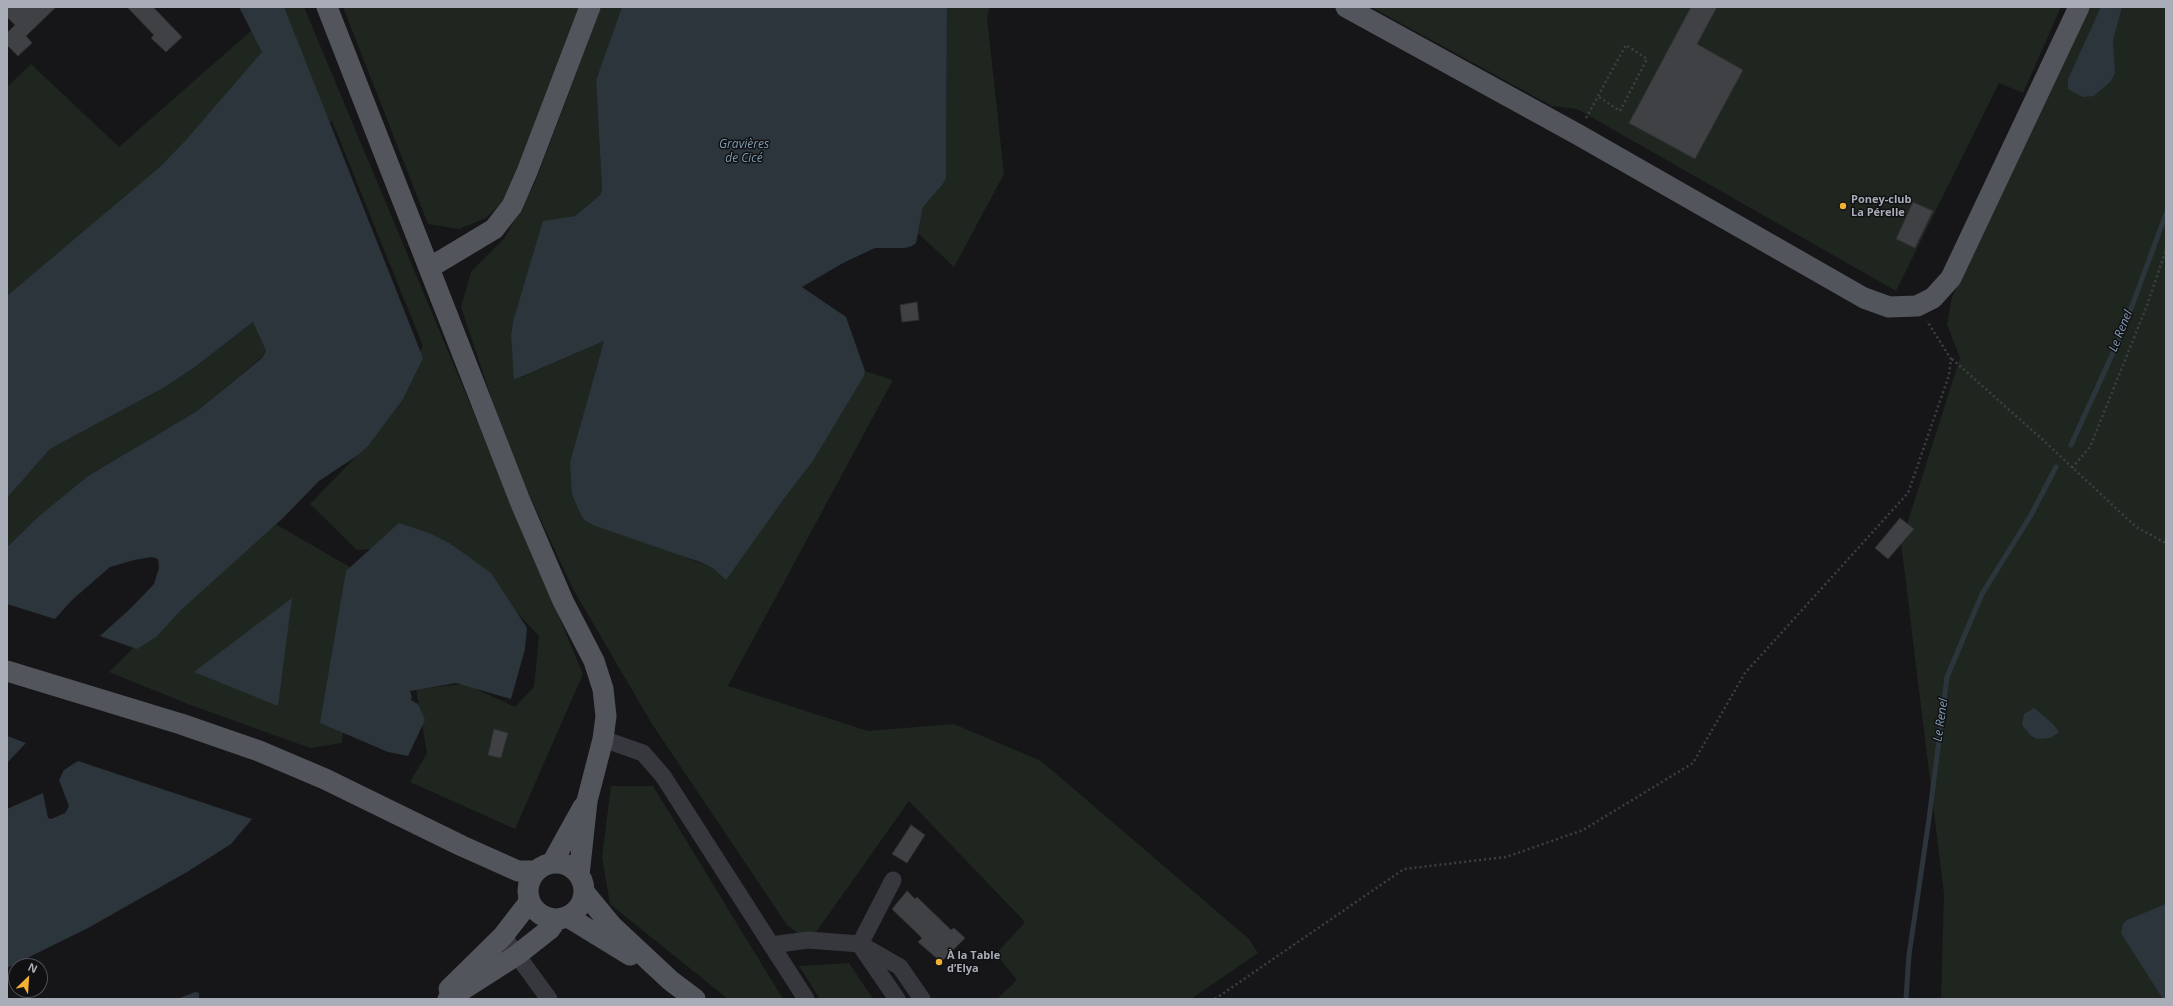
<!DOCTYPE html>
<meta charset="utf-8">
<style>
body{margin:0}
#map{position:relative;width:2173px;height:1006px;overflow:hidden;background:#161618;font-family:"Open Sans",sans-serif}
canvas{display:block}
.frame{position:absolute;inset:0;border:8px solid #a8adb8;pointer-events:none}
.north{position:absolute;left:8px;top:958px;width:40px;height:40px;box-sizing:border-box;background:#111113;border:1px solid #4d4f55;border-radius:50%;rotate:25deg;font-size:11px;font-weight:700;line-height:16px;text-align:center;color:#a8adb8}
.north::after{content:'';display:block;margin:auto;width:14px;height:18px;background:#f2b134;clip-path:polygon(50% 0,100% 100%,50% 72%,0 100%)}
</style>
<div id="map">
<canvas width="2173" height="1006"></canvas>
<div class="frame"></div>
<div class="north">N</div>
</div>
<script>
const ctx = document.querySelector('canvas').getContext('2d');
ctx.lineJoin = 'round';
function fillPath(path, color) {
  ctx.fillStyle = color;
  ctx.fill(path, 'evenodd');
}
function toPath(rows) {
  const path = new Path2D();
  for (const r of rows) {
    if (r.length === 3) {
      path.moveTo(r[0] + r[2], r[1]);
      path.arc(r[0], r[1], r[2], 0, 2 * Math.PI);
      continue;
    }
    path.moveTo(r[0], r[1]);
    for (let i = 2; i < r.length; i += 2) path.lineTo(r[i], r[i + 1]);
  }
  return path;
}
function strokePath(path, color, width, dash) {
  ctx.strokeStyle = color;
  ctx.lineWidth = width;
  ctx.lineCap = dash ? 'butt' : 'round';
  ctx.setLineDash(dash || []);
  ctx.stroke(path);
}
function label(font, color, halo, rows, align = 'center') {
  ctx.font = font + ' "Open Sans",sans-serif';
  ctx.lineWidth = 3;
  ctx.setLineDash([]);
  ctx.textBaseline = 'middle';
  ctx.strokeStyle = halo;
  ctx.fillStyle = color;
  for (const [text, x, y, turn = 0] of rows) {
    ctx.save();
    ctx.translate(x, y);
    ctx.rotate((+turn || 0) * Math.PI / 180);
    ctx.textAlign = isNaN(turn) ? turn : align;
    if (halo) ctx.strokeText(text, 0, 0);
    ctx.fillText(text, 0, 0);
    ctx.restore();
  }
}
fillPath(toPath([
 [278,7,304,7,583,674,515,829,410,782,427,753,416,689,465,684,515,707,534,687,539,636,452,544,357,550,310,504,372,440,423,346,332,121,229,188,7,374,7,87,31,64,119,147],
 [343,7,580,7,519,168,504,201,486,218,459,229,428,224],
 [601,7,622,7,596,80,602,189,600,195,575,216,567,218,523,288,513,321,511,335,515,380,604,341,570,462,595,526,671,551,714,569,783,500,813,461,864,376,865,371,893,380,728,686,868,731,954,724,1041,761,1249,939,1258,953,1191,999,997,999,1017,980,996,954,1025,922,909,801,814,935,798,933,787,925,652,724,573,589,510,454,461,307,471,272,504,239,535,183],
 [947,7,990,7,987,17,1004,174,954,267,918,233,923,207,943,184,946,178],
 [1371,7,2061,7,2023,93,1999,83,1896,291,1577,109,1552,106],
 [2089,7,2166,7,2166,999,1941,999,1944,894,1901,543,1960,358,1947,324,1952,297],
 [253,322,266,351,262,357,197,411,88,476,39,516,7,547,7,498,50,449,165,387,195,367],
 [265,518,362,574,342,743,310,748,188,704,109,672],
 [611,786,653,786,783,999,728,999,610,904,602,857],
 [849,963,873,999,820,999,799,966]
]), '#1e261f');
fillPath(toPath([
 [239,7,284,7,423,358,403,399,368,446,358,455,319,481,284,517,181,610,156,637,137,649,100,636,131,608,154,584,159,568,158,559,152,557,134,560,110,567,72,600,55,619,7,604,7,547,39,516,88,476,197,411,262,358,266,351,253,322,195,367,165,387,50,449,7,498,7,296,160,167,186,140,262,52],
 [622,7,947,7,946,178,943,184,923,207,916,243,912,246,905,248,875,248,843,263,802,287,846,317,865,371,864,376,813,461,783,500,726,580,714,569,700,562,595,526,584,520,578,509,572,494,570,462,604,341,514,380,511,335,513,321,543,221,575,216,600,195,602,189,596,80],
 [2101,7,2122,7,2113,40,2115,73,2111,81,2094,96,2083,97,2068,89,2068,79],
 [399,523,429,533,451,544,491,573,527,628,525,649,511,699,456,683,410,691,412,697,411,700,418,704,425,720,408,756,388,752,320,723,346,571],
 [292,598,278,706,194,672],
 [2034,708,2053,724,2059,732,2050,738,2037,739,2030,735,2022,725,2024,714],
 [7,736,26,743,7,763],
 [78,761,252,819,231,844,187,872,88,928,7,968,7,809,43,793,48,818,51,819,65,813,69,806,59,780,64,770],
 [2166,904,2166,999,2163,999,2121,933,2123,924,2127,920],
 [195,992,199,993,199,999,177,999]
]), '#2c353c');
strokePath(toPath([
 [2071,445,2122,333,2166,214],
 [1906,999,1909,955,1929,819,1947,677,1982,594,2031,515,2056,467]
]), '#2c353c', 5);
const building = toPath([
 [7,7,56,7,26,36,32,43,18,56,7,45,7,33,15,25,7,17,7,7],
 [127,7,153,7,182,37,166,52,151,38,154,35,127,7],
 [1691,7,1717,7,1697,44,1743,70,1695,159,1629,123,1691,7],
 [1913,202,1933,211,1915,248,1896,239,1913,202],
 [917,302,919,320,902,322,900,305,917,302],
 [1900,518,1914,529,1888,559,1875,548,1900,518],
 [494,729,508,733,501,758,488,755,494,729],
 [911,825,925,835,907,863,892,854,911,825],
 [907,891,915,899,917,897,951,930,954,928,965,938,941,962,918,942,922,938,892,909,907,891]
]);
fillPath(building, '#404145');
strokePath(building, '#303034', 1);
strokePath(toPath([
 [1586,118,1626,45,1647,59,1620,111,1599,97],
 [1952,359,2043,440,2136,527,2166,543],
 [2072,468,2090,447,2146,308,2166,250],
 [1215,999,1404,869,1506,857,1583,830,1693,763,1745,673,1908,493,1949,375,1951,359,1927,321]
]), '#3d3f44', 2.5, [2, 3]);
strokePath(toPath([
 [603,739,643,753,663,776,806,999],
 [503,936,549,999],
 [860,944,893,880],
 [771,945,808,940,860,944,900,967,922,999],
 [862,948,897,999]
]), '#37383d', 17);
strokePath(toPath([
 [327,7,520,501,563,601,594,661,603,689,606,716,603,739,587,801,579,875],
 [1346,7,1577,134,1864,298,1889,307,1917,306,1933,298,1951,278,2079,7],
 [429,268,494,229,512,206,527,172,590,7],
 [7,671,181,724,259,751,325,779,462,846,518,871,536,871],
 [552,863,583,807],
 [556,891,28],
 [584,892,612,926,671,981,695,999],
 [568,917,630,955],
 [449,989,503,936,530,901],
 [448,999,517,955,550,929,557,919]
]), '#53555c', 21);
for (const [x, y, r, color] of [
 [1843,206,4,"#f2b134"],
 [939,962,4,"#f2b134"]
]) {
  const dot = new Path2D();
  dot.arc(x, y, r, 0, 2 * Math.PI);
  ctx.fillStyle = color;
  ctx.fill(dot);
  strokePath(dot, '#111113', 1.5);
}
label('bold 11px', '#a8adb8', '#111113', [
 ["Poney-club",1851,200],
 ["La Pérelle",1851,213],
 ["À la Table",947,956],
 ["d’Elya",947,969]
], 'left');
label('italic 12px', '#7f9bb3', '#111113', [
 ["Gravières",744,145],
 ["de Cicé",744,159],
 ["Le Renel",2121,331,-68],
 ["Le Renel",1941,720,-82]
]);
</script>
